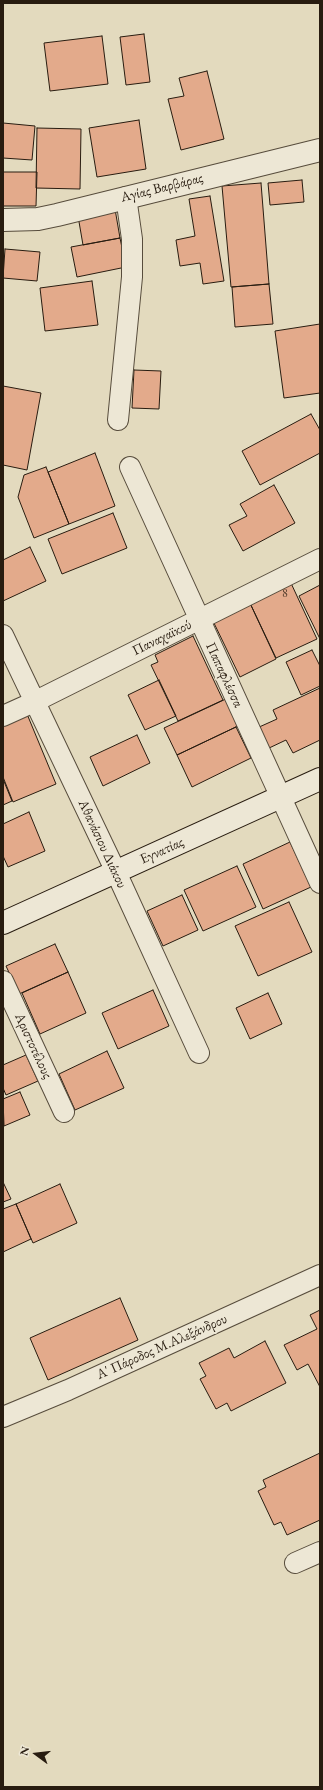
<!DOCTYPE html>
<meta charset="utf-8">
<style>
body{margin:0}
#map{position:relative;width:323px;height:1790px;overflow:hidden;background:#e3dabe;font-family:"EB Garamond",serif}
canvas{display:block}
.frame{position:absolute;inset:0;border:4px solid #281c10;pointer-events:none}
.north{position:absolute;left:16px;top:1734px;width:40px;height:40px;-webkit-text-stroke:3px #ede7d5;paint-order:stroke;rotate:285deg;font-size:11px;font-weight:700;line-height:16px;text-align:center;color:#281c10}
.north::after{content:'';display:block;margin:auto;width:14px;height:18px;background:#281c10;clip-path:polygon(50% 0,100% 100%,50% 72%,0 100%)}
</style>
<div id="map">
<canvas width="323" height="1790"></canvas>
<div class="frame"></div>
<div class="north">N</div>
</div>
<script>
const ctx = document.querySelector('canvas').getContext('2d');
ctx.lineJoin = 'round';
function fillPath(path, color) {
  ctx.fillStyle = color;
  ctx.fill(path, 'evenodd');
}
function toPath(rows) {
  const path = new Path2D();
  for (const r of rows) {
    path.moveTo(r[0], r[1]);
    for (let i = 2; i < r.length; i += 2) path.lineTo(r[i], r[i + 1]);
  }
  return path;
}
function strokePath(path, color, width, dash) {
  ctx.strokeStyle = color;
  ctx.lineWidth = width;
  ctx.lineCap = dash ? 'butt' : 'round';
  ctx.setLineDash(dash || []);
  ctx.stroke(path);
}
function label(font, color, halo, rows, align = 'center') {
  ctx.font = font + ' "EB Garamond",serif';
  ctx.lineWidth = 4;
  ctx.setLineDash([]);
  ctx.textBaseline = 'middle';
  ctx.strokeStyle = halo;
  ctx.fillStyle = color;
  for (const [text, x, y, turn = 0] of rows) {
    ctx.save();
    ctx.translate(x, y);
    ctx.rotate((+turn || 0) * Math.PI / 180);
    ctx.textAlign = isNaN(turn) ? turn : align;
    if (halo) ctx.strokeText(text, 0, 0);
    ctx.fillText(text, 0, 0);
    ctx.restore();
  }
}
const building = toPath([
 [144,34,150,82,126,85,120,37,144,34],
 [102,36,108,84,50,91,44,43,102,36],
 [207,71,224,139,181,150,168,99,184,96,179,78,207,71],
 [139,120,146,169,97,177,89,128,139,120],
 [3,123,35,126,32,160,3,158,3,123],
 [37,128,81,129,80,189,36,188,37,128],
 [3,172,37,172,36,206,3,206,3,172],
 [302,180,304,202,270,205,268,183,302,180],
 [261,183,269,284,231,287,222,186,261,183],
 [210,196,224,281,203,284,200,263,180,266,176,240,195,236,189,199,210,196],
 [115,209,120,238,83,245,78,216,115,209],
 [120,238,126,267,77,277,71,247,120,238],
 [5,249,40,252,37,281,3,278,5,249],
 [92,281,98,325,45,331,40,288,92,281],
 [269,284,273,324,235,327,232,287,269,284],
 [320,324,320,393,284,398,275,331,320,324],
 [134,370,161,371,159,409,132,408,134,370],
 [3,386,41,393,27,470,3,465,3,386],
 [311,414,320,430,320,453,260,485,242,451,311,414],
 [95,453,115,506,69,524,48,472,95,453],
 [46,467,69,524,34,538,18,497,24,475,46,467],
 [274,485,295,523,243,551,229,525,247,516,240,504,274,485],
 [113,513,127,548,62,574,48,539,113,513],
 [30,547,46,581,3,601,3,560,30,547],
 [290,581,317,639,276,658,249,601,290,581],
 [320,585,320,639,299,596,320,585],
 [249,601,276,659,240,677,212,619,249,601],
 [193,636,223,700,178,721,151,665,158,662,155,655,193,636],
 [312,650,320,666,320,686,301,695,286,662,312,650],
 [159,680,176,716,145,730,128,695,159,680],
 [320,688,320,740,293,753,286,740,267,749,257,728,277,719,273,710,320,688],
 [228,698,240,725,177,755,164,728,228,698],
 [27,714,56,784,13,802,3,777,3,725,27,714],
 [236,727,251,758,192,787,177,755,236,727],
 [137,735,150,763,103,786,90,757,137,735],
 [3,779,12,801,3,805,3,779],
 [29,812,45,851,8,867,3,856,3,824,29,812],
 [290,842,311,887,263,909,243,864,290,842],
 [237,866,256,907,203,931,184,890,237,866],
 [182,895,198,930,163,946,147,911,182,895],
 [289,902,312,952,258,976,235,926,289,902],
 [55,944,68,972,19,994,6,966,55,944],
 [68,972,86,1013,40,1034,22,993,68,972],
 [153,990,169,1026,118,1049,102,1013,153,990],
 [268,993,282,1024,250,1039,236,1008,268,993],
 [107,1051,124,1088,75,1110,59,1074,107,1051],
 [26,1055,38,1081,6,1095,3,1088,3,1065,26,1055],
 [20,1092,30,1115,4,1126,3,1099,20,1092],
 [3,1182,11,1199,3,1202,3,1182],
 [60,1184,77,1223,33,1243,16,1204,60,1184],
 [16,1204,31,1239,3,1252,3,1209,16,1204],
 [120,1298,138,1340,48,1380,30,1338,120,1298],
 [320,1310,320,1387,308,1364,297,1370,284,1345,317,1329,310,1315,320,1310],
 [265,1341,286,1383,231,1411,227,1403,216,1409,200,1379,206,1376,199,1363,229,1348,234,1358,265,1341],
 [320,1453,320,1520,287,1535,281,1522,274,1525,258,1491,266,1487,263,1480,320,1453]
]);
fillPath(building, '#e3aa8b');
strokePath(building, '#281c10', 1);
const minor = toPath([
 [118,420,132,277,132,239,126,197],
 [130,467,320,883],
 [3,635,116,872,199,1053],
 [3,716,34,702,320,559],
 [3,981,64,1112],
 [3,1417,68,1390,320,1275],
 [295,1563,320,1552]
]);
const tertiary = toPath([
 [3,220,38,219,57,215,320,150]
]);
const secondary = toPath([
 [3,923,320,779]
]);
strokePath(minor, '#574c3c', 22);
strokePath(tertiary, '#574c3c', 24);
strokePath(secondary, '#281c10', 24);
strokePath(minor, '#ede7d5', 20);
strokePath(tertiary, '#ede7d5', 22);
strokePath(secondary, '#ede7d5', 22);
label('12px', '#57402f', null, [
 ["8",285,594]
]);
label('14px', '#281c10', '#ede7d5', [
 ["Αγίας Βαρβάρας",162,188,-14],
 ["Παναχαϊκού",162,638,-26],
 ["Παπαφλέσσα",224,675,65],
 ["Αθανάσιου Διάκου",102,844,65],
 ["Εγνατίας",162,851,-24],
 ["Αριστοτέλους",33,1046,65],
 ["Α' Πάροδος Μ.Αλεξάνδρου",162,1347,-24]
]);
</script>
